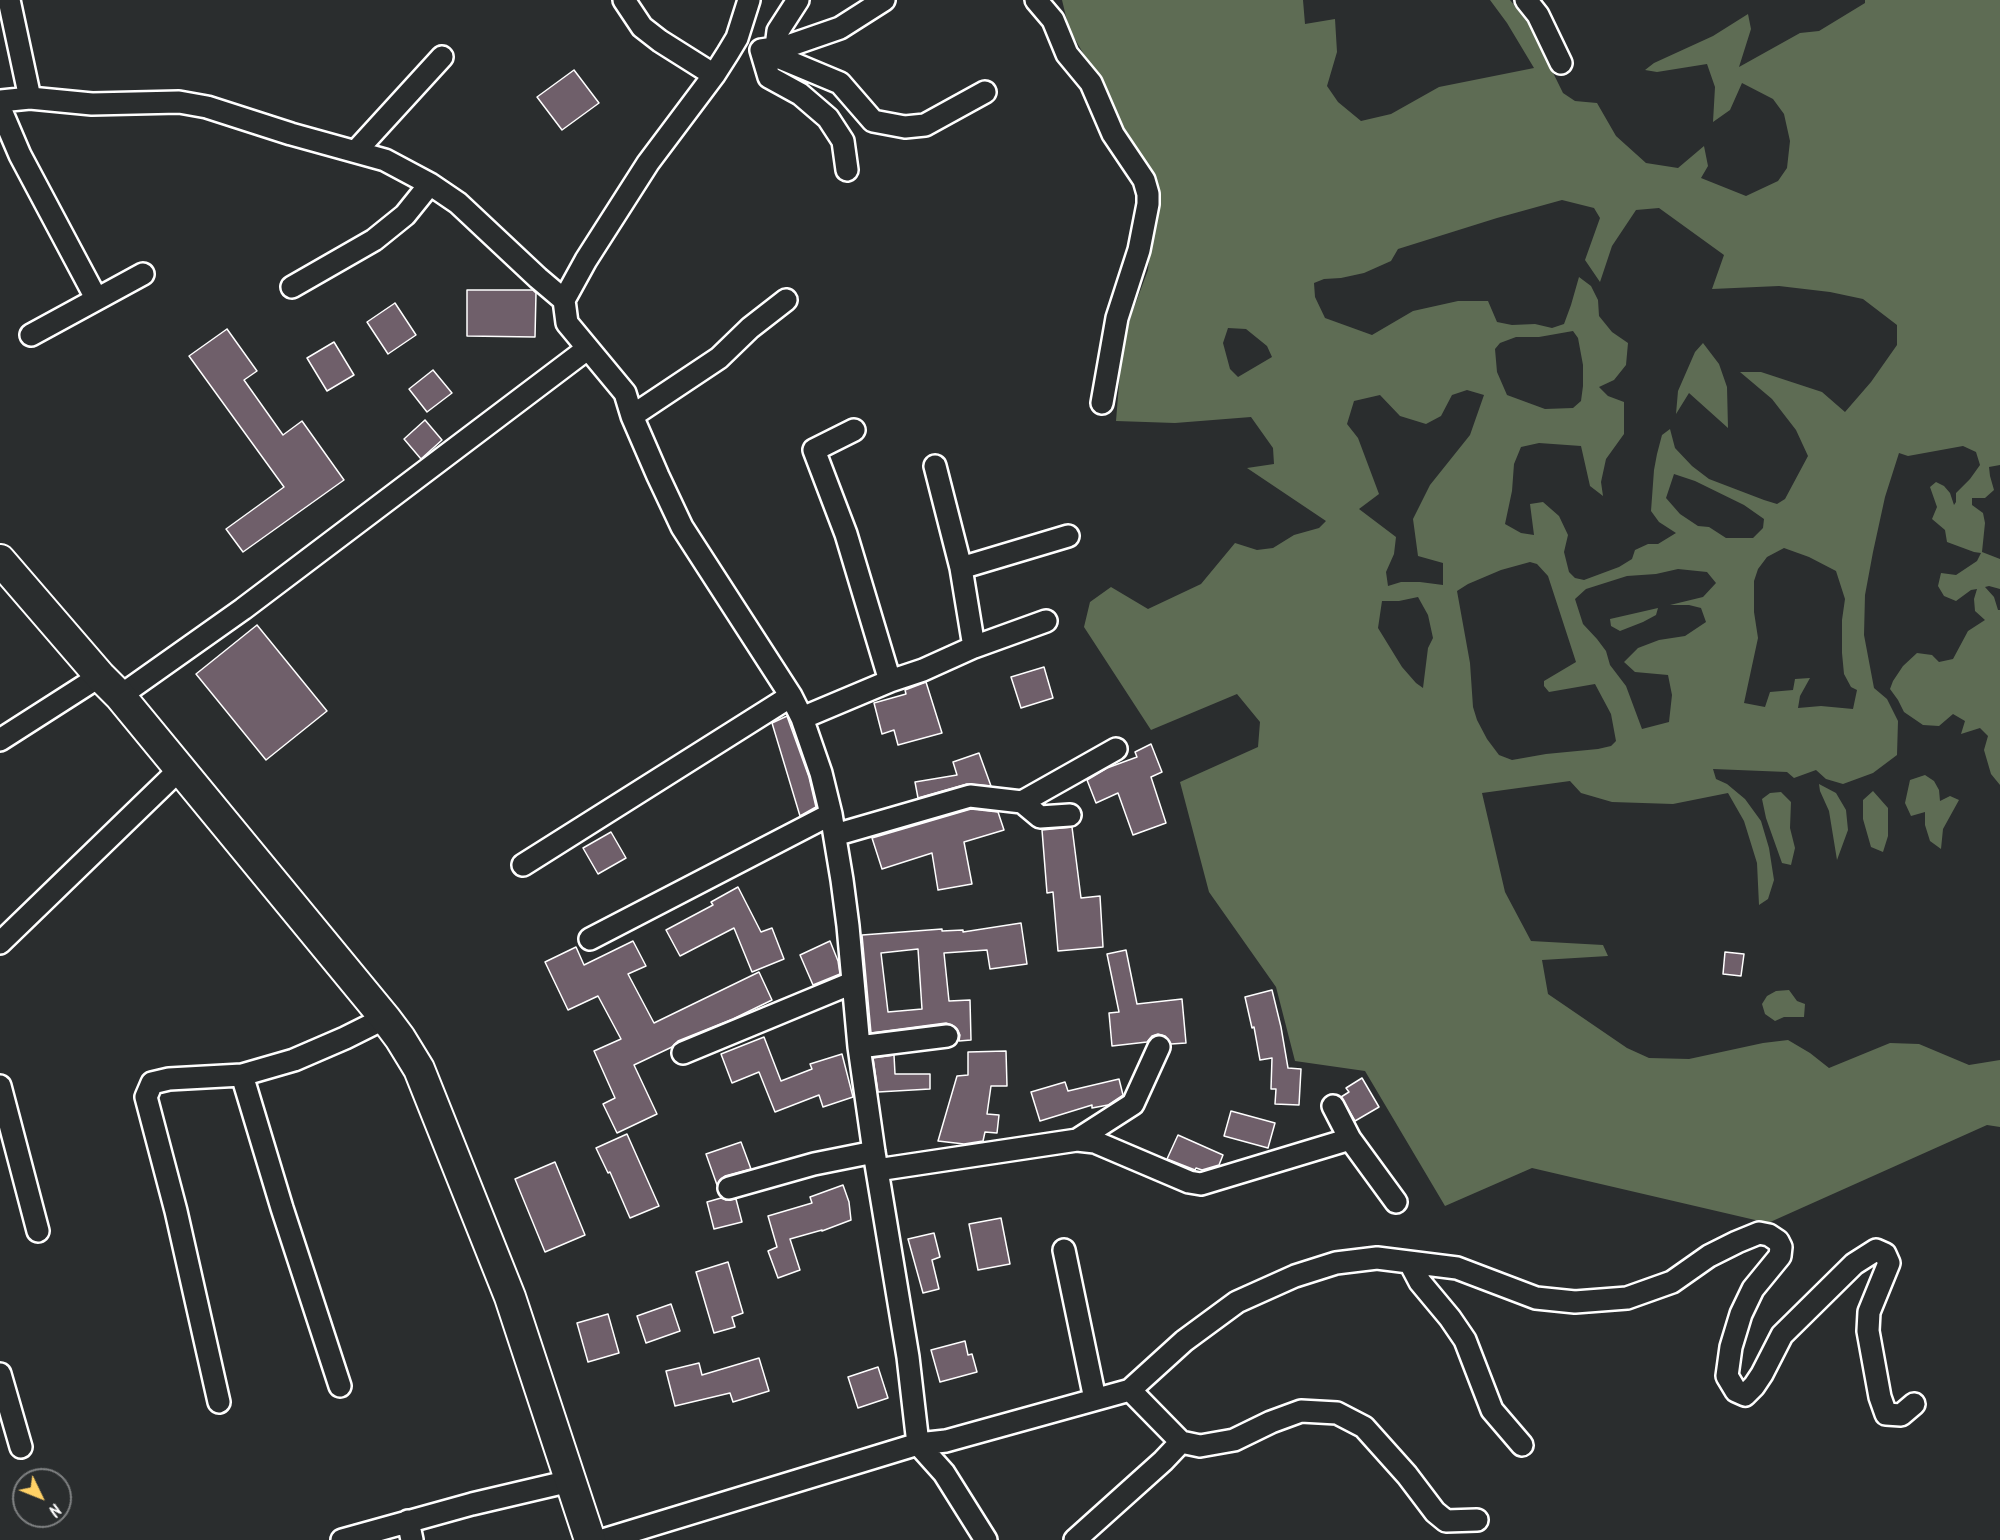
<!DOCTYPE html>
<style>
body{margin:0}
#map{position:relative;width:2000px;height:1540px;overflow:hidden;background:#2a2d2e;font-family:Kalam,sans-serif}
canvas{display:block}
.north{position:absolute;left:12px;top:1468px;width:60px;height:60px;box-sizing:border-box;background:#2a2d2e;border:2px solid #7f8182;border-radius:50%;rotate:133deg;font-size:16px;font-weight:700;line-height:24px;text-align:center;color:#fff}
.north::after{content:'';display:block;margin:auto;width:21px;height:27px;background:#ffd166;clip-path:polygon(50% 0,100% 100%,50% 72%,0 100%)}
</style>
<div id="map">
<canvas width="2000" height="1540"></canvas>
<div class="north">N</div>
</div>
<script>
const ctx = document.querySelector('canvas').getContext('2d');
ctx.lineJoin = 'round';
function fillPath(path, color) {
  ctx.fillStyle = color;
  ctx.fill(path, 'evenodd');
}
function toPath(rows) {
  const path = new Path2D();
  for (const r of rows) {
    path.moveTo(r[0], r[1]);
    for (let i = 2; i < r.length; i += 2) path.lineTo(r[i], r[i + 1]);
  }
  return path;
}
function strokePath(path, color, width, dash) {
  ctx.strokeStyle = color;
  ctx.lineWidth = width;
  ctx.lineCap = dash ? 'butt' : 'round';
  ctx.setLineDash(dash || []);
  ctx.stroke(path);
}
fillPath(toPath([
 [1062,0,1303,0,1305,24,1335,19,1337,52,1327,86,1338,102,1361,121,1391,114,1439,87,1534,68,1507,23,1490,0,1510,0,1529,24,1563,93,1575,101,1597,103,1616,136,1646,163,1678,168,1704,146,1708,166,1701,178,1746,196,1778,181,1787,168,1790,141,1784,114,1773,99,1742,83,1730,110,1713,122,1715,87,1707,64,1657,72,1645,70,1654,63,1713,36,1748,14,1751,29,1739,67,1800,33,1819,31,1865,3,1865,0,2000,0,2000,465,1989,467,1990,476,1994,490,1985,498,1972,498,1972,505,1983,513,1985,523,1982,552,2000,559,2000,589,1989,586,1985,587,1994,597,1998,610,2000,610,2000,785,1991,774,1984,750,1988,736,1980,728,1961,734,1965,721,1953,714,1939,726,1923,725,1904,712,1898,700,1890,689,1893,681,1903,666,1917,653,1932,655,1939,662,1953,659,1968,631,1985,620,1975,611,1974,599,1977,589,1971,590,1956,601,1944,596,1938,586,1941,573,1956,575,1977,561,1981,553,1974,552,1947,542,1945,530,1932,519,1937,507,1930,487,1936,482,1944,486,1950,493,1954,505,1956,502,1956,493,1970,479,1980,465,1976,452,1963,446,1908,456,1899,453,1885,497,1873,552,1865,595,1864,635,1874,688,1887,699,1898,721,1897,755,1873,773,1843,784,1826,779,1816,770,1794,778,1787,772,1713,769,1716,779,1727,784,1745,799,1761,821,1769,848,1774,880,1768,899,1759,905,1757,863,1744,821,1728,793,1673,804,1612,802,1581,793,1570,781,1482,793,1505,892,1531,941,1603,945,1608,956,1542,960,1548,994,1627,1048,1649,1058,1689,1059,1763,1043,1788,1040,1810,1053,1829,1068,1890,1043,1919,1044,1969,1065,2000,1060,2000,1127,1987,1125,1768,1223,1532,1168,1445,1206,1365,1071,1295,1061,1276,987,1209,892,1180,782,1258,747,1260,722,1237,694,1151,730,1084,627,1090,602,1111,587,1148,609,1201,584,1235,543,1257,550,1273,548,1294,535,1319,528,1326,521,1247,468,1274,464,1273,448,1251,417,1175,423,1116,421,1122,347,1132,313,1148,270,1155,196,1151,177,1123,129,1099,80,1069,29],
 [1562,200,1594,208,1600,218,1585,260,1600,282,1612,246,1636,210,1659,208,1724,255,1712,289,1779,286,1830,292,1863,299,1897,325,1897,345,1871,382,1845,412,1822,392,1761,372,1740,372,1772,399,1796,430,1808,456,1785,499,1777,504,1764,500,1709,479,1692,466,1675,448,1670,429,1662,435,1657,454,1654,470,1651,511,1659,522,1676,533,1658,544,1648,544,1635,550,1632,559,1619,567,1584,580,1575,578,1569,572,1564,552,1568,535,1559,516,1543,502,1530,504,1534,535,1521,533,1505,524,1512,491,1514,464,1521,447,1539,443,1581,446,1590,486,1603,496,1601,482,1606,459,1624,434,1624,402,1608,396,1599,387,1614,380,1626,365,1628,343,1612,332,1599,316,1598,300,1591,286,1579,277,1571,305,1564,324,1552,328,1535,324,1512,325,1497,322,1488,301,1458,301,1413,311,1372,335,1325,318,1315,297,1314,283,1324,279,1341,278,1364,273,1391,261,1398,249,1497,218],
 [1228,328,1246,329,1267,346,1272,357,1238,377,1230,369,1223,343],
 [1573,331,1578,338,1583,365,1583,386,1581,401,1573,408,1545,409,1507,395,1497,372,1495,349,1500,343,1516,337,1539,337],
 [1467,390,1484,395,1470,435,1430,485,1413,519,1418,556,1443,563,1443,585,1420,582,1401,582,1388,586,1386,572,1394,554,1396,537,1359,509,1379,494,1358,438,1347,424,1354,401,1380,395,1400,416,1426,424,1441,416,1452,395],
 [1674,474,1695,481,1744,505,1764,519,1763,528,1753,538,1726,538,1709,527,1698,526,1680,514,1666,498],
 [1784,548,1809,557,1836,571,1845,599,1842,620,1842,653,1844,674,1851,687,1857,690,1853,709,1821,706,1798,708,1800,696,1810,678,1795,679,1793,690,1770,692,1765,707,1744,703,1758,638,1754,612,1754,581,1758,569,1767,557],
 [1530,562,1537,564,1548,576,1576,662,1544,681,1544,686,1549,692,1595,684,1611,714,1616,741,1611,746,1598,749,1546,754,1512,760,1499,755,1487,739,1477,720,1473,707,1470,663,1457,591,1468,584,1501,570],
 [1678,569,1707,572,1716,583,1703,597,1670,605,1689,605,1701,608,1706,622,1685,636,1659,640,1638,648,1624,662,1635,672,1668,675,1672,695,1669,722,1642,729,1626,686,1610,665,1606,651,1597,639,1583,624,1575,599,1586,589,1627,576,1656,574],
 [1418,597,1428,615,1433,638,1428,648,1423,688,1416,683,1402,667,1378,628,1382,601,1399,601],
 [1703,343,1719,364,1727,387,1728,428,1689,393,1676,414,1678,391,1695,352],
 [1658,608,1656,615,1643,622,1620,631,1611,626,1610,619],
 [1925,775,1934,781,1939,790,1940,801,1950,796,1959,800,1943,829,1941,849,1930,841,1925,825,1925,812,1911,816,1905,803,1910,780],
 [1819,784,1836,793,1846,810,1848,830,1837,860,1829,811,1820,791],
 [1873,791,1888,808,1888,836,1883,852,1871,847,1863,819,1863,800],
 [1781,792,1791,802,1790,828,1795,848,1791,865,1782,863,1766,818,1762,799,1770,793],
 [1789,990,1797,1001,1805,1004,1804,1017,1784,1017,1775,1021,1765,1014,1762,1004,1767,996,1776,991]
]), '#5e6c54');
const building = toPath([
 [574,70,599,103,562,130,537,97,574,70],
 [467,290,533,290,536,293,535,337,467,336,467,290],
 [395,303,416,335,388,354,367,322,395,303],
 [227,329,257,371,244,380,283,435,302,421,344,480,243,552,226,529,284,487,189,356,227,329],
 [334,342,354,375,327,391,307,358,334,342],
 [433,370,452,393,427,412,409,389,433,370],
 [425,420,442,440,421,459,404,439,425,420],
 [257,625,327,711,266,760,196,674,257,625],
 [1044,667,1053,698,1021,708,1011,677,1044,667],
 [926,682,942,733,898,745,894,730,882,734,874,703,906,694,905,690,926,682],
 [787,716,809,777,816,807,800,816,772,723,787,716],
 [1151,744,1162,772,1151,777,1166,823,1133,835,1118,793,1096,803,1087,780,1107,768,1137,757,1135,752,1151,744],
 [979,753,991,786,967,784,918,798,915,782,957,775,953,762,979,753],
 [971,809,998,812,1004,830,964,842,972,884,938,890,932,853,882,869,872,838,971,809],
 [1072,827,1081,898,1100,896,1103,947,1058,951,1053,892,1047,893,1042,830,1072,827],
 [611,832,626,858,598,874,583,848,611,832],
 [738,887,761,932,772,928,784,959,752,972,734,928,680,956,666,930,713,905,711,902,738,887],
 [1021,923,1027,964,990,969,987,950,944,953,949,1001,970,1000,971,1040,959,1041,960,1035,957,1029,952,1025,946,1023,871,1033,862,935,942,929,942,931,963,930,963,932,1021,923],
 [918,949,922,1009,888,1012,881,953,918,949],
 [633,941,646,966,628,974,654,1023,759,972,772,1000,733,1019,678,1041,672,1047,634,1065,657,1114,617,1133,603,1104,615,1098,594,1051,621,1039,598,996,568,1010,545,962,576,947,584,965,633,941],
 [830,941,838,961,840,974,813,985,800,955,830,941],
 [1126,950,1137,1004,1182,999,1186,1043,1171,1044,1165,1036,1158,1034,1152,1036,1147,1042,1112,1046,1109,1013,1119,1012,1107,954,1126,950],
 [1725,952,1744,954,1741,976,1723,974,1725,952],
 [1272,990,1281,1027,1288,1068,1301,1069,1299,1105,1275,1104,1276,1089,1271,1089,1272,1058,1260,1060,1254,1027,1252,1028,1245,997,1272,990],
 [764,1037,781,1081,812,1069,810,1064,842,1054,853,1097,823,1107,819,1095,775,1112,759,1072,732,1083,721,1054,764,1037],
 [1006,1051,1007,1086,991,1086,987,1114,999,1115,997,1133,985,1132,983,1141,964,1144,938,1141,957,1076,968,1075,968,1052,1006,1051],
 [894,1055,895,1074,930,1074,930,1089,878,1092,873,1058,894,1055],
 [1362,1078,1379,1107,1355,1121,1341,1097,1349,1092,1346,1088,1362,1078],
 [1119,1079,1123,1095,1108,1105,1092,1108,1092,1105,1040,1121,1031,1092,1065,1082,1068,1091,1119,1079],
 [1231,1111,1275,1123,1268,1148,1224,1136,1231,1111],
 [627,1134,659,1206,630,1218,610,1172,608,1173,596,1148,627,1134],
 [1178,1135,1223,1155,1219,1165,1202,1170,1196,1168,1195,1170,1167,1159,1178,1135],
 [741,1142,751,1169,725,1176,720,1180,717,1185,706,1154,741,1142],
 [555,1162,585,1235,545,1252,515,1179,555,1162],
 [843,1185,849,1202,851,1220,822,1231,822,1230,790,1239,800,1270,778,1278,768,1251,777,1247,768,1216,812,1203,810,1197,843,1185],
 [721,1198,726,1200,736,1199,742,1222,714,1229,707,1202,721,1198],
 [1001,1218,1010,1264,978,1270,969,1224,1001,1218],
 [934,1233,940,1257,932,1260,939,1289,923,1293,908,1239,934,1233],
 [728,1262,743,1313,732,1317,735,1327,714,1333,696,1272,728,1262],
 [671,1304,680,1331,646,1343,637,1316,671,1304],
 [608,1314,619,1353,588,1362,577,1323,608,1314],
 [965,1341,968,1355,972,1354,977,1372,940,1382,931,1350,965,1341],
 [759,1358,769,1391,733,1402,730,1393,675,1406,666,1371,699,1363,702,1375,759,1358],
 [878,1367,888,1398,858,1408,848,1377,878,1367]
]);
fillPath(building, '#6f5f6a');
strokePath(building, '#fff', 1.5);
const minor = toPath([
 [9,0,30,98],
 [624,0,642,27,660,41,714,75],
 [749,0,737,38,728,53,714,75,648,163,586,260,564,300,567,323,625,393,632,416,658,476,682,527,791,696,802,718,821,773,831,814,842,880,848,926,859,1047,874,1152,908,1357,918,1444,944,1473,986,1540],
 [1036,0,1053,20,1067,54,1091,83,1113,134,1144,180,1148,194,1148,204,1139,250,1117,318,1102,403],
 [1526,0,1538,15,1561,63],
 [776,47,778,31,798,0],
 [761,50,840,83,873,121,905,127,925,125,985,92],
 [0,101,30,98,92,104,179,102,207,107,291,134,385,160,430,184,458,203,538,278,564,300],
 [0,108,20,155,96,298],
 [356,151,442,57],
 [847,170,843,141,828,118,800,94,769,77,761,50,788,46,840,28,884,0],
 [292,287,374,240,405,215,430,184],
 [31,335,143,274],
 [632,416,719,358,750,328,786,300],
 [854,430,814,450,846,534,890,681],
 [935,466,961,568,974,647],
 [961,568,1068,536],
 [120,696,243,609,587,349],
 [802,718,890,681,923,670,974,647,1046,621],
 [0,740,100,676],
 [1022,802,1040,817,1070,815],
 [835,835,970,796,1022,802,1116,749],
 [523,865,791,696],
 [590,939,831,814],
 [0,943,180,769],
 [859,1047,947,1036],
 [683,1053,852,983],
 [242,1075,282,1208,340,1386],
 [0,1086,38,1231],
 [1333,1106,1350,1139,1396,1202],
 [1077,1140,1133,1104,1159,1047],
 [877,1170,1077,1140,1095,1142,1189,1182,1201,1184,1350,1139],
 [729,1188,814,1164,874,1152],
 [1064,1250,1095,1399],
 [1410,1263,1420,1282,1450,1318,1465,1340,1492,1410,1522,1445],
 [0,1374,21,1447],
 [1130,1390,1181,1442,1200,1446,1234,1440,1271,1422,1301,1411,1337,1413,1364,1427,1407,1475,1435,1512,1446,1521,1477,1520],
 [219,1402,176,1211,146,1097,152,1083,169,1079,242,1075,294,1060,345,1038,385,1018],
 [408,1521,412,1540],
 [342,1540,472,1504,570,1481],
 [603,1540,918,1444,946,1441,1130,1390,1184,1341,1237,1302,1295,1276,1336,1263,1377,1258,1457,1268,1536,1298,1575,1302,1627,1298,1672,1282,1709,1256,1737,1242,1759,1233,1769,1235,1778,1241,1781,1247,1780,1256,1753,1289,1741,1314,1731,1347,1727,1376,1736,1391,1745,1395,1754,1386,1762,1374,1782,1335,1854,1264,1876,1250,1885,1254,1889,1263,1869,1312,1868,1331,1880,1397,1886,1414,1901,1415,1914,1404],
 [1075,1540,1163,1461,1181,1442]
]);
const secondary = toPath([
 [0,560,100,676,120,696,385,1018,400,1038,419,1069,510,1297,590,1540]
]);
strokePath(minor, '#fff', 26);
strokePath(secondary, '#fff', 34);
strokePath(minor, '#2a2d2e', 21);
strokePath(secondary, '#2a2d2e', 30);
</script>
